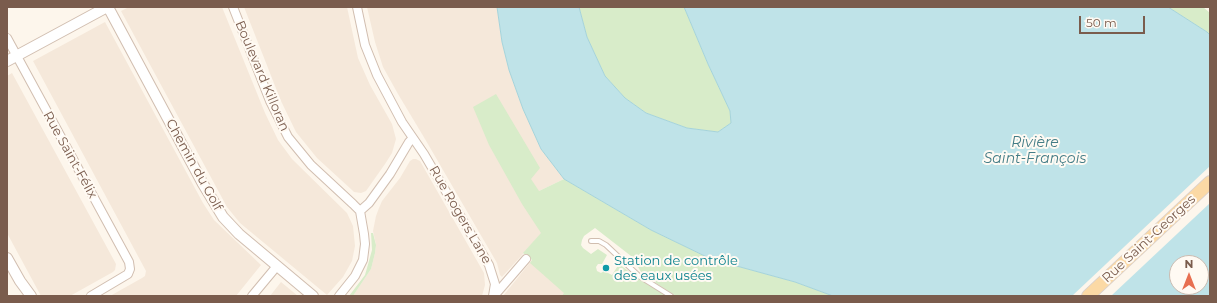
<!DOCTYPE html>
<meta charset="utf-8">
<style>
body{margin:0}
#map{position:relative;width:1217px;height:303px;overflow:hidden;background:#fdf6ec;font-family:Montserrat,sans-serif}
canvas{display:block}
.frame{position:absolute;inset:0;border:8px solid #7a5c4d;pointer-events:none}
.north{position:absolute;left:1169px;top:255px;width:40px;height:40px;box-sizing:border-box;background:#fffaf3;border:1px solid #cabbb1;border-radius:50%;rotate:0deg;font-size:11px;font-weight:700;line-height:16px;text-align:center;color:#7a5c4d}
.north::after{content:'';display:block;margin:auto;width:14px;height:18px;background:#e76f51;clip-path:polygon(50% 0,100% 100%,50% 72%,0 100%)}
.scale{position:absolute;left:1079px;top:16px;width:66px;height:18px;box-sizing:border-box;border:2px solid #7a5c4d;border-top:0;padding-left:5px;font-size:12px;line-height:14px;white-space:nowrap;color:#7a5c4d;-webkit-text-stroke:3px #fffaf3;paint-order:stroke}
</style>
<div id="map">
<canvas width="1217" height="303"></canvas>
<div class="frame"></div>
<div class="north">N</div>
<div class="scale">50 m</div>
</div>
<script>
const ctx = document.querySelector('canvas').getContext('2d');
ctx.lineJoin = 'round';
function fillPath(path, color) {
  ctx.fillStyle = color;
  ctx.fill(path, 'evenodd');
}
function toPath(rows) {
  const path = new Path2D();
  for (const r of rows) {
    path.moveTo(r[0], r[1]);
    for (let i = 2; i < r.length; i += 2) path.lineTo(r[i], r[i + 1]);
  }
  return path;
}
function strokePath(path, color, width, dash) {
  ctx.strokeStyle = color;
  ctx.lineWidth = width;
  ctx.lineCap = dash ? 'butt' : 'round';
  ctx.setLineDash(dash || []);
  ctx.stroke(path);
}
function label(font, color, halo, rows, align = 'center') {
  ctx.font = font + ' Montserrat,sans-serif';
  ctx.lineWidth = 4;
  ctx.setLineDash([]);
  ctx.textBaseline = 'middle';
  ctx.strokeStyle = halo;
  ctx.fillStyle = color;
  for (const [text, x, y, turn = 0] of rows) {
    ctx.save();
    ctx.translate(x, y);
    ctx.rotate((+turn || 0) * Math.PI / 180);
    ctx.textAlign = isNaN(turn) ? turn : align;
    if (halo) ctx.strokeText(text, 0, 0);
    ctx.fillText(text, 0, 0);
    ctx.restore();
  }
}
fillPath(toPath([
 [129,7,222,7,265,113,278,140,292,159,347,213,353,226,355,246,352,261,343,277,327,295,240,223,227,207,121,11],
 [244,7,347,7,358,58,370,85,392,124,396,139,392,153,385,164,366,191,361,193,354,192,352,190,317,158,296,132,281,101],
 [367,7,497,7,502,42,509,70,523,109,541,149,564,179,535,193,542,233,502,277,500,275,497,263,425,139,398,94,383,67,375,42],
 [105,22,203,203,214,220,261,265,236,296,110,296,142,278,145,276,146,271,33,61],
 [12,73,116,264,115,270,113,272,70,296,41,296,7,233,7,76],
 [413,159,416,159,420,161,484,273,485,285,482,296,353,296,371,269,375,253,376,245,373,231,376,216,379,208,382,201,400,178,410,161],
 [532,260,574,296,503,296],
 [281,282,298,296,270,296]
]), '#f5e8da');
fillPath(toPath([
 [579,7,684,7,708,64,730,111,731,123,718,132,687,128,646,113,625,98,605,76,587,37],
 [1168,7,1203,7,1210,13,1210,35,1207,32],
 [496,94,540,168,531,179,539,191,564,179,651,230,711,259,795,282,833,296,676,296,643,275,631,256,595,228,584,236,582,240,581,245,583,248,591,254,598,249,607,255,602,264,598,264,596,267,597,271,601,273,604,271,612,275,619,264,639,279,667,296,562,296,564,293,530,263,532,260,523,253,541,233,522,204,489,145,473,107],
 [371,233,373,233,376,245,375,253,371,269,353,296,349,296,365,275,367,268,372,250]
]), '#d8ecc9');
const water = toPath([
 [497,7,579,7,587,37,605,76,625,98,646,113,687,128,718,132,731,123,730,111,708,64,684,7,1168,7,1207,32,1210,35,1210,296,833,296,795,282,711,259,651,230,564,179,541,149,523,109,509,70,502,42,497,7],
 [1177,263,1201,263,1201,287,1177,287,1177,263]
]);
fillPath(water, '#bfe3e8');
strokePath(water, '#a5d3da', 1);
fillPath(toPath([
 [1210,166,1210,203,1111,296,1072,296]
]), '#fdf6ec');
const service = toPath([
 [591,241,599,241,606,245,639,276,671,296]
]);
const minor = toPath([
 [233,7,270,101,288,137,311,165,353,204,360,211,364,234,365,244,363,260,355,276,339,296],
 [357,7,365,45,377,75,402,122,424,154,489,265,495,284,493,296],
 [7,38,129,262,130,269,128,274,91,296],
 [360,211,369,203,390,174,409,142,413,138],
 [252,296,277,266],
 [494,296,526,259]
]);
const tertiary = toPath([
 [108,7,203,184,223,217,239,234,313,296],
 [7,61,107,7],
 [7,258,20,281,31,296]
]);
const primary = toPath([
 [1088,296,1210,182]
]);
strokePath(service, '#d1beb0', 6);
strokePath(minor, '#d1beb0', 10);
strokePath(tertiary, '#d1beb0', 12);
strokePath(primary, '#dad1cd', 14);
strokePath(service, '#fff', 4);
strokePath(minor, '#fff', 8);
strokePath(tertiary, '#fff', 10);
strokePath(primary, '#fbd9a5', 12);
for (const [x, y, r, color] of [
 [606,268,4,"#0f9aa8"]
]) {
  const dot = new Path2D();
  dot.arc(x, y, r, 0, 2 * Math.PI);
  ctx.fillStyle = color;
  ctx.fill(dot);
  strokePath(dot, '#fffaf3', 1.5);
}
label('13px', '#7a5c4d', '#fffaf3', [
 ["Boulevard Killoran",262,76,67],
 ["Rue Saint-Félix",70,155,61],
 ["Chemin du Golf",194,165,61],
 ["Rue Rogers Lane",460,215,60],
 ["Rue Saint-Georges",1149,239,-43]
]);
label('13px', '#0d838f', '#fffaf3', [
 ["Station de contrôle",614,261],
 ["des eaux usées",614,276]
], 'left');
label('italic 14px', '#437c86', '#fffaf3', [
 ["Rivière",1035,143],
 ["Saint-François",1035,159]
]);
</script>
